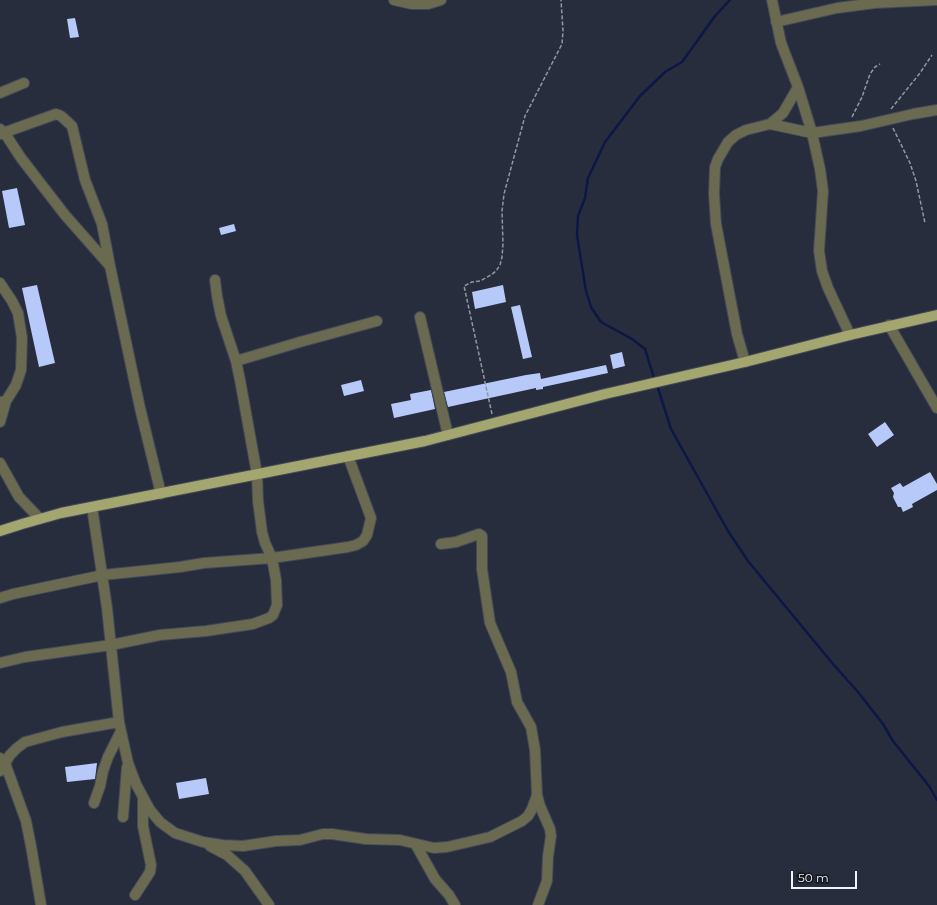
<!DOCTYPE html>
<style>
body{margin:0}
#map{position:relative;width:937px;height:905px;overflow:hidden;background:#272d3d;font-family:Montserrat,sans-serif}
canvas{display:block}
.scale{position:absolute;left:791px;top:871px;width:66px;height:18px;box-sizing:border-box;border:2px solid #eef3fe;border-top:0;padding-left:5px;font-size:12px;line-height:14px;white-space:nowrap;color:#eef3fe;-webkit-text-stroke:3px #13161d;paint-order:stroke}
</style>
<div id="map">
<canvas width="937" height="905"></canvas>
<div class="scale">50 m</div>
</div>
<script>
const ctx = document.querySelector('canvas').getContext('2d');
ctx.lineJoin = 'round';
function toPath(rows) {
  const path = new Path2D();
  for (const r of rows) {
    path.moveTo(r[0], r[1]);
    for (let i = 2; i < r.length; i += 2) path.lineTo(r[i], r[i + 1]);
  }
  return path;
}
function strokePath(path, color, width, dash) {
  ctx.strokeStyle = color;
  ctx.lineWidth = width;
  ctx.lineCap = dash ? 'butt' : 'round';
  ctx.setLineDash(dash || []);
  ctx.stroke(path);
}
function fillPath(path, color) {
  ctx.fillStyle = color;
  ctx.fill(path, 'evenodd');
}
strokePath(toPath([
 [655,381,645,349,632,339,601,322,591,307,586,291,577,235,578,216,585,198,588,178,605,142,640,96,665,72,682,62,715,16,730,0],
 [657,385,671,429,728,531,748,561,833,664,858,692,883,724,893,741,929,786,937,800]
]), '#0d1746', 2.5);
fillPath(toPath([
 [75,18,79,37,70,38,67,19],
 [17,188,25,225,9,228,2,191],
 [234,224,236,231,221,235,219,228],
 [37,285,55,363,39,367,22,288],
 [503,285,506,302,475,309,472,292],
 [520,305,532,357,523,359,511,307],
 [622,352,625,366,613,369,610,355],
 [606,365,608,373,543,387,543,389,536,390,536,388,448,407,444,392,526,375,540,373,541,379],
 [361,380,364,391,344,396,341,385],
 [431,390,435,409,394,418,391,404,411,400,410,394],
 [885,422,894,435,877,447,868,434],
 [930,472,937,484,937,490,912,504,913,507,903,512,901,507,898,507,893,497,894,493,891,488,900,483,903,487],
 [97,763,95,779,67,782,65,767],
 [206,778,209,794,179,799,176,783]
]), '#b7c9f9');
const minor = toPath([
 [394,0,412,4,428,4,441,0],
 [772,0,781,43,798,87,812,133,820,169,823,191,819,251,822,271,828,288,850,335],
 [776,22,837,8,875,3,937,0],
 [0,93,24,83],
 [770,124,812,133,861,126,913,114,937,110],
 [0,129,4,132,21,158,65,215,110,266],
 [0,134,56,114,61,116,72,126,85,180,102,224,110,266,140,408,161,494],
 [0,283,12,301,18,313,22,338,21,370,16,385,6,401,0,402],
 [420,317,448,435],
 [889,325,937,408],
 [236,361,300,342,377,321],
 [745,362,737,334,716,224,714,194,715,167,718,159,728,142,736,135,746,130,770,124,783,113,798,87],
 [0,422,6,401],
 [0,463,19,497,40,519],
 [92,507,107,608,119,722,128,763,136,784,150,810,160,822,175,833,203,842,222,845,243,846,276,841,300,840,323,834,332,834,366,839,400,840,434,848,447,847,490,837,522,821,528,816,532,809,537,795],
 [441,544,456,542,479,534,482,536,482,569,490,623,511,672,517,702,531,727,535,750,537,795,540,806,550,829,551,836,548,856,547,881,538,905],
 [0,598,13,594,103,575,180,567,204,563,272,558,348,547,356,545,363,541,367,535,371,518,348,456],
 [0,663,25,657,111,645,160,635,206,631,253,624,269,618,273,615,277,605,276,580,272,558,265,543,262,532,258,501,257,474,240,380,236,361,221,316,217,296,215,280],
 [0,758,5,763,26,821,31,846,41,905],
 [0,771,10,755,17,748,25,742,62,732,119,722],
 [94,803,100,786,103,771,108,757,121,731],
 [123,817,127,767],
 [416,845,435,879,449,895,455,905],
 [210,846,227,855,245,871,269,905],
 [135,895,150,872,151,865,143,826,143,798]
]);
const major = toPath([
 [0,531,22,524,61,513,425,441,605,394,745,362,850,335,937,315]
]);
strokePath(minor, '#434958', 12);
strokePath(major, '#434958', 12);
strokePath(toPath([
 [891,109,920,73,932,55],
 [852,117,862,97,870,74,875,67,880,64],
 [893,128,910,163,916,181,925,223],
 [492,414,464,286,472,282,480,281,491,275,496,271,500,265,502,257,503,244,502,211,504,194,525,116,562,44,563,31,561,0]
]), '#9297a4', 1.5, [4, 2]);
strokePath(minor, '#696a50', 10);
strokePath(major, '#a4a66f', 10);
</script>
